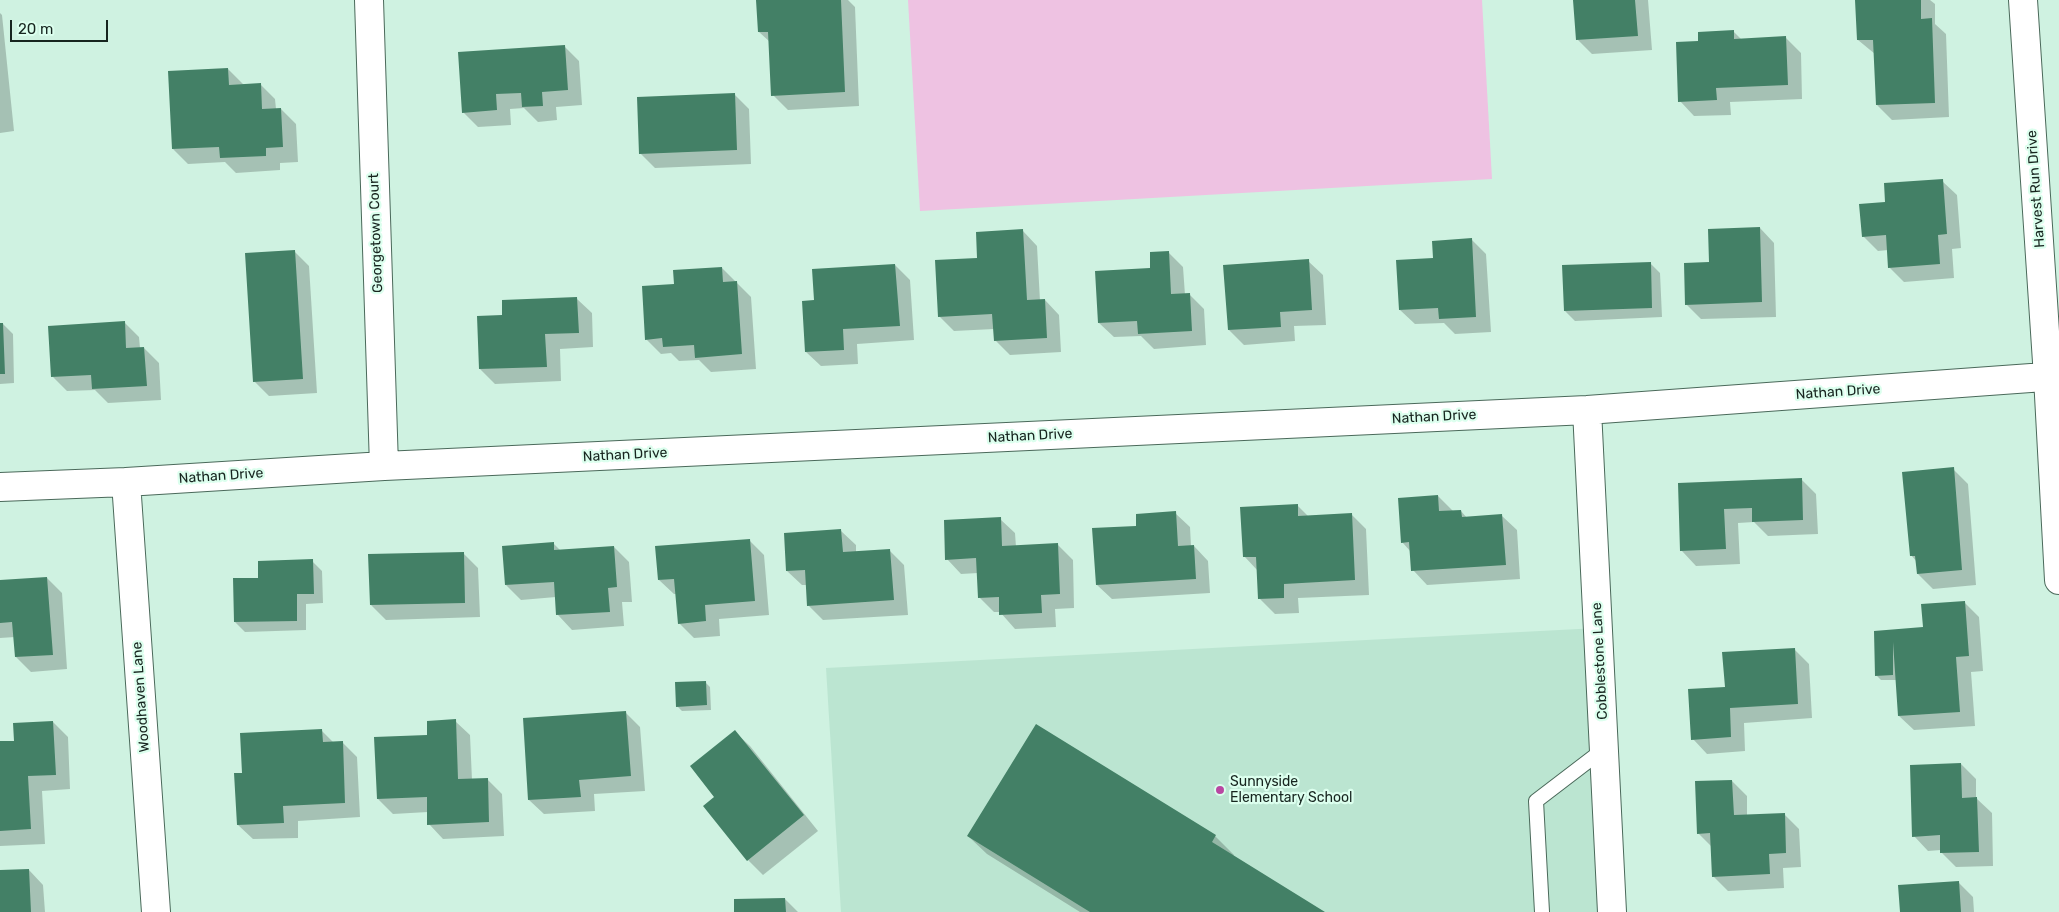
<!DOCTYPE html>
<style>
body{margin:0}
#map{position:relative;width:2059px;height:912px;overflow:hidden;background:#cff2e1;font-family:Rubik,sans-serif}
canvas{display:block}
.scale{position:absolute;left:10px;top:20px;width:98px;height:22px;box-sizing:border-box;border:2px solid #17251f;border-top:0;padding-left:6px;font-size:15px;line-height:18px;white-space:nowrap;color:#17251f;-webkit-text-stroke:4px #dcffee;paint-order:stroke}
</style>
<div id="map">
<canvas width="2059" height="912"></canvas>
<div class="scale">20 m</div>
</div>
<script>
const ctx = document.querySelector('canvas').getContext('2d');
ctx.lineJoin = 'round';
function fillPath(path, color) {
  ctx.fillStyle = color;
  ctx.fill(path, 'evenodd');
}
function toPath(rows) {
  const path = new Path2D();
  for (const r of rows) {
    path.moveTo(r[0], r[1]);
    for (let i = 2; i < r.length; i += 2) path.lineTo(r[i], r[i + 1]);
  }
  return path;
}
function strokePath(path, color, width, dash) {
  ctx.strokeStyle = color;
  ctx.lineWidth = width;
  ctx.lineCap = dash ? 'butt' : 'round';
  ctx.setLineDash(dash || []);
  ctx.stroke(path);
}
function label(font, color, halo, rows, align = 'center') {
  ctx.font = font + ' Rubik,sans-serif';
  ctx.lineWidth = 4.5;
  ctx.setLineDash([]);
  ctx.textBaseline = 'middle';
  ctx.strokeStyle = halo;
  ctx.fillStyle = color;
  for (const [text, x, y, turn = 0] of rows) {
    ctx.save();
    ctx.translate(x, y);
    ctx.rotate((+turn || 0) * Math.PI / 180);
    ctx.textAlign = isNaN(turn) ? turn : align;
    if (halo) ctx.strokeText(text, 0, 0);
    ctx.fillText(text, 0, 0);
    ctx.restore();
  }
}
fillPath(toPath([
 [1598,628,1612,912,841,912,826,668]
]), '#bbe5d1');
fillPath(toPath([
 [908,0,1482,0,1492,179,920,211]
]), '#eec2e2');
fillPath(toPath([
 [757,0,848,0,855,7,859,106,788,110,773,95,770,42,759,32],
 [1574,0,1648,0,1652,50,1592,54,1577,39],
 [1857,0,1930,0,1935,4,1935,24,1946,34,1949,117,1892,120,1877,105,1875,54,1858,40],
 [0,13,2,15,14,131,0,133],
 [1733,31,1742,40,1786,38,1801,53,1802,99,1730,102,1731,115,1694,116,1680,101,1699,42],
 [564,46,579,61,582,105,556,107,557,120,538,122,524,108,510,109,511,125,478,127,463,112],
 [228,69,243,84,261,85,275,99,276,109,281,109,296,124,298,162,280,163,280,170,236,173,225,162,188,164,173,149],
 [734,94,749,109,751,164,655,168,640,153],
 [1942,181,1957,195,1961,248,1952,249,1954,278,1904,282,1889,267,1888,250,1878,251,1863,236,1886,204],
 [1760,228,1774,243,1776,317,1701,319,1686,304,1710,264],
 [1023,231,1037,246,1040,301,1045,300,1059,315,1061,352,1010,355,995,340,994,329,954,331,939,316,978,259],
 [1471,239,1486,254,1491,332,1455,334,1444,323,1415,324,1400,310,1435,259],
 [294,251,309,266,317,393,269,396,254,381],
 [1168,252,1183,267,1185,295,1189,294,1204,309,1206,345,1154,349,1141,336,1114,337,1099,323],
 [1308,261,1323,275,1326,325,1294,326,1295,341,1244,345,1229,330],
 [1650,263,1660,273,1662,317,1575,321,1565,311],
 [895,265,910,280,914,340,857,344,858,364,821,366,806,352,815,301],
 [722,268,751,297,756,369,711,372,699,360,679,361,671,353,661,354,646,339,675,285],
 [577,299,592,313,593,347,560,349,561,381,495,384,480,369,503,316],
 [125,323,139,337,140,348,144,348,159,363,161,400,108,403,95,390,67,391,53,377],
 [0,324,3,324,13,334,14,383,0,384],
 [1953,469,1968,484,1976,585,1933,589,1918,574,1917,562,1911,555],
 [1801,479,1816,494,1818,534,1768,536,1754,522,1738,523,1740,564,1696,566,1682,551,1679,484],
 [1438,496,1453,511,1461,511,1467,518,1502,516,1517,530,1520,579,1427,585,1413,570,1411,552,1402,542],
 [1297,505,1308,516,1351,514,1366,529,1369,595,1298,598,1299,613,1275,614,1260,599,1258,571,1244,556],
 [1175,513,1190,527,1191,546,1194,546,1208,561,1210,593,1112,599,1097,585,1138,527],
 [1000,519,1015,533,1016,547,1058,545,1073,560,1074,608,1055,609,1056,627,1015,629,1000,612,994,612,979,597,978,573,961,574,947,559],
 [841,531,856,545,856,552,889,550,904,565,908,615,823,620,809,606,807,585,802,585,787,571],
 [749,540,764,555,769,615,719,619,720,636,694,638,679,623,677,594,674,594,659,580],
 [554,544,561,551,614,547,629,562,632,602,622,602,624,626,572,630,558,615,556,597,521,600,506,585],
 [463,553,478,568,480,617,386,620,371,605],
 [312,561,322,571,323,603,306,604,306,630,245,632,235,622,259,579],
 [47,578,62,593,67,669,31,672,16,657,15,637,0,638,0,582],
 [1964,602,1979,617,1983,671,1971,672,1975,726,1914,730,1899,716,1897,680,1881,680,1877,676,1875,632,1924,628],
 [1794,649,1809,664,1812,718,1744,723,1745,751,1707,754,1693,739,1726,688],
 [705,682,710,687,711,710,682,711,677,706],
 [626,713,640,727,645,791,594,794,595,811,544,814,529,800],
 [455,721,470,735,472,780,487,779,502,794,504,836,443,839,429,824,428,812,393,814,378,799,428,736],
 [53,722,68,737,70,789,42,791,45,844,0,846,0,743,16,742],
 [321,730,333,742,342,742,357,757,360,817,298,821,298,838,253,839,238,825,244,774],
 [735,732,750,746,818,831,763,875,748,860,705,806,715,797],
 [1961,764,1976,779,1976,798,1992,813,1993,866,1956,867,1942,853,1941,850,1928,851,1914,836],
 [1732,781,1747,796,1747,816,1784,814,1799,829,1801,867,1783,868,1784,888,1728,891,1713,876,1712,847,1698,833],
 [968,836,1215,836,1234,855,1233,856,1323,912,1080,912,987,854],
 [29,870,43,885,45,912,0,912,0,871],
 [1959,883,1973,897,1974,912,1901,912],
 [785,899,798,912,735,912]
]), '#0003');
fillPath(toPath([
 [756,0,841,0,845,92,771,96,768,32,758,32],
 [1573,0,1635,0,1638,36,1576,40],
 [1855,0,1921,0,1921,19,1932,18,1935,103,1876,105,1873,40,1857,40],
 [1734,30,1734,39,1786,36,1788,85,1716,88,1717,100,1678,102,1676,42,1698,41,1698,32],
 [565,45,568,90,542,92,543,106,522,107,521,93,496,94,497,110,462,113,458,52],
 [228,68,229,85,261,83,262,109,281,108,283,147,266,148,266,156,220,158,219,147,172,149,168,71],
 [735,93,737,150,639,154,637,97],
 [1943,179,1947,234,1938,235,1940,264,1888,268,1886,235,1862,237,1859,204,1885,202,1884,183],
 [1760,227,1762,302,1685,305,1684,263,1709,262,1708,229],
 [1023,229,1027,300,1045,299,1047,338,994,341,992,314,938,317,935,260,977,258,976,232],
 [1472,238,1476,317,1439,319,1438,308,1399,310,1396,260,1433,258,1432,241],
 [295,250,303,379,253,382,245,253],
 [1169,251,1171,294,1190,293,1192,331,1138,334,1137,321,1098,323,1095,271,1150,268,1150,252],
 [1309,259,1312,310,1280,312,1281,327,1228,330,1223,265],
 [1651,262,1652,308,1564,311,1562,265],
 [895,264,900,326,843,329,844,350,805,352,802,301,814,300,812,269],
 [722,267,723,282,737,281,742,354,695,358,694,345,663,347,662,338,645,340,642,286,674,284,673,270],
 [577,297,579,333,545,334,547,367,479,369,477,316,502,315,502,300],
 [125,321,126,348,144,347,147,386,92,389,91,375,51,377,48,326],
 [0,323,3,323,5,374,0,374],
 [1954,467,1962,570,1917,574,1915,556,1910,556,1902,472],
 [1802,478,1803,520,1752,522,1752,508,1724,509,1726,549,1680,551,1678,483],
 [1438,495,1439,511,1461,510,1462,517,1502,514,1506,565,1411,571,1409,542,1401,543,1398,498],
 [1298,504,1298,516,1352,513,1355,580,1284,584,1284,598,1258,599,1256,557,1243,557,1240,507],
 [1176,511,1178,546,1194,545,1196,579,1096,585,1092,528,1136,526,1136,514],
 [1001,517,1002,546,1058,543,1060,594,1041,595,1042,613,999,615,999,597,978,598,976,558,945,560,944,520],
 [841,529,843,552,890,549,894,600,807,606,805,570,786,571,784,533],
 [750,539,755,601,705,605,706,621,678,624,674,579,658,580,655,546],
 [554,542,554,550,614,546,617,587,608,588,610,612,556,615,554,582,505,585,502,546],
 [464,552,465,603,370,605,368,554],
 [313,559,314,594,297,594,297,621,234,622,233,578,258,578,258,561],
 [47,577,53,655,15,657,12,622,0,623,0,580],
 [1965,601,1969,656,1956,657,1960,712,1898,716,1893,642,1893,675,1875,676,1874,631,1923,627,1921,604],
 [1795,648,1798,704,1730,708,1731,737,1691,740,1688,689,1725,687,1722,652],
 [706,681,707,705,676,707,675,682],
 [626,711,631,776,579,780,581,797,528,800,523,718],
 [456,719,458,779,488,778,489,822,427,825,427,797,377,799,374,737,427,735,427,721],
 [53,721,56,775,28,776,31,829,0,831,0,741,14,741,13,723],
 [1036,724,1216,835,1212,842,1325,912,1090,912,967,836],
 [322,729,323,742,343,741,345,803,283,806,284,823,237,825,234,773,242,773,240,733],
 [735,730,804,815,747,861,703,806,714,797,690,766],
 [1961,763,1962,798,1977,797,1979,852,1940,853,1940,835,1912,837,1910,765],
 [1732,780,1734,815,1785,813,1786,853,1769,854,1770,874,1712,877,1710,833,1697,834,1695,781],
 [29,869,31,912,0,912,0,870],
 [1959,881,1961,912,1900,912,1898,885],
 [785,898,786,912,734,912,734,899]
]), '#438066');
const lane = toPath([
 [1542,912,1536,801,1604,749]
]);
const street = toPath([
 [369,0,384,466],
 [2023,0,2048,377,2059,580],
 [1587,410,1612,912],
 [126,482,156,912],
 [0,487,126,482,384,466,1587,410,2059,376]
]);
strokePath(lane, '#4a695a', 16);
strokePath(street, '#4a695a', 30);
strokePath(lane, '#fff', 14);
strokePath(street, '#fff', 28);
for (const [x, y, r, color] of [
 [1220,790,5,"#b947a2"]
]) {
  const dot = new Path2D();
  dot.arc(x, y, r, 0, 2 * Math.PI);
  ctx.fillStyle = color;
  ctx.fill(dot);
  strokePath(dot, '#dcffee', 2);
}
label('14px', '#17251f', '#dcffee', [
 ["Harvest Run Drive",2036,189,-94],
 ["Georgetown Court",376,233,-92],
 ["Nathan Drive",1838,392,-4],
 ["Nathan Drive",1434,417,-3],
 ["Nathan Drive",1030,436,-3],
 ["Nathan Drive",625,455,-3],
 ["Nathan Drive",221,476,-4],
 ["Cobblestone Lane",1600,661,-93],
 ["Woodhaven Lane",141,697,-94]
]);
label('14px', '#17251f', '#dcffee', [
 ["Sunnyside",1230,782],
 ["Elementary School",1230,798]
], 'left');
</script>
